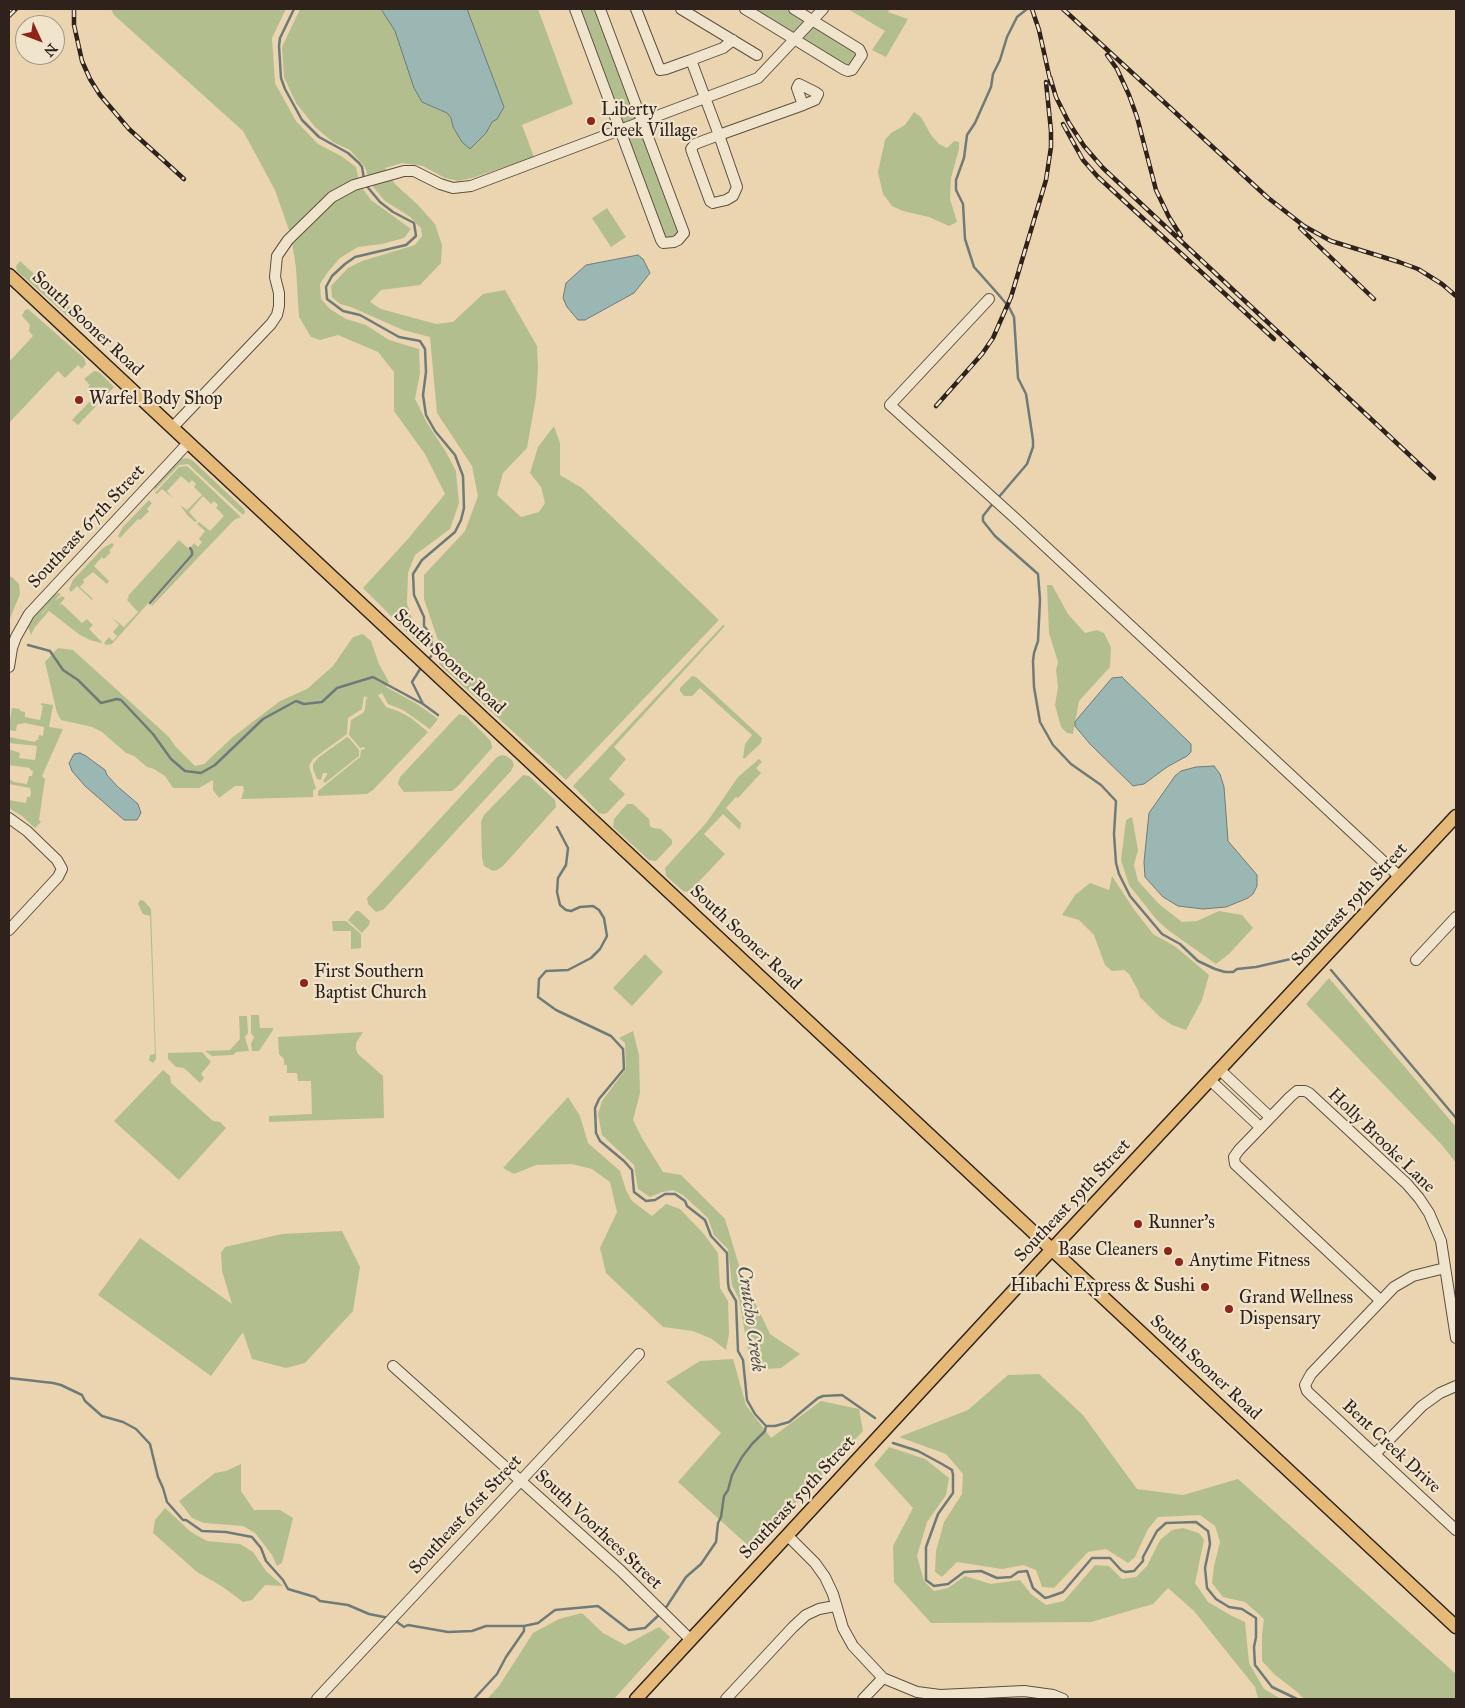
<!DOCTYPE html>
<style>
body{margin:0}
#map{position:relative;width:1465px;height:1708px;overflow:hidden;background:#ead5b0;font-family:"IM FELL Great Primer",serif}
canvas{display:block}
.frame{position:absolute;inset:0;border:10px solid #2f221d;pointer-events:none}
.north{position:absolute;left:15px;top:15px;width:50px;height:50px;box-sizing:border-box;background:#f1e4cc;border:1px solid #a39686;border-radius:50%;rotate:133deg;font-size:14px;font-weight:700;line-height:20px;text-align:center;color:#2f221d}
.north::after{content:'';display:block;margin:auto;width:18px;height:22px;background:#8f2418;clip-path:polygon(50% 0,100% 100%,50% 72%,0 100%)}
</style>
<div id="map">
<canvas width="1465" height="1708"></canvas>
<div class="frame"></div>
<div class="north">N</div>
</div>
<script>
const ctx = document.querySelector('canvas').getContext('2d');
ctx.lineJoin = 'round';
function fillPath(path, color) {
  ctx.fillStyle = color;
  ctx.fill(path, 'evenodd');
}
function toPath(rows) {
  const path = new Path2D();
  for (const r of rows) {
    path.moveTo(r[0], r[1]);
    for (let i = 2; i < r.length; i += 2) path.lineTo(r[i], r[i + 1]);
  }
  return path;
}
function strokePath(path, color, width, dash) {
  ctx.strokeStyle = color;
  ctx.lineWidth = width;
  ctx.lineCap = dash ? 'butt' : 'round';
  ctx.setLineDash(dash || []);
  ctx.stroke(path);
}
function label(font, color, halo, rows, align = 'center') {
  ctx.font = font + ' "IM FELL Great Primer",serif';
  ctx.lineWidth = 4.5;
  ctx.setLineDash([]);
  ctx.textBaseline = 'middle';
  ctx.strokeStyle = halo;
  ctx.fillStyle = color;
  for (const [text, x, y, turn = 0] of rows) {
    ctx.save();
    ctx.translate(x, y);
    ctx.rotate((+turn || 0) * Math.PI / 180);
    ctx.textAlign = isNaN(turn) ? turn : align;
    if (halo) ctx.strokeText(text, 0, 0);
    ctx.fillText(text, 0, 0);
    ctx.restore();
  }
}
fillPath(toPath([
 [111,9,286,9,272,38,275,83,296,121,318,144,341,156,356,167,360,185,371,200,411,229,404,238,382,244,358,247,340,258,327,273,320,284,321,299,330,309,346,319,366,325,389,340,419,349,420,373,415,399,427,423,446,452,456,471,459,503,450,529,415,555,408,573,407,603,420,645,363,588,407,540,445,494,425,454,394,411,394,372,378,352,338,335,320,340,311,337,299,317,296,268,291,236,275,190,243,131,114,15],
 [300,9,538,9,573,104,522,125,534,157,472,178,458,181,445,178,423,166,402,163,385,168,395,184,417,204,435,224,442,245,441,263,420,285,381,290,370,302,381,309,436,324,453,322,483,294,505,290,537,346,538,368,536,397,527,448,503,473,497,495,521,517,539,512,545,503,541,487,530,473,538,447,554,426,560,443,560,475,582,488,719,620,566,780,439,664,442,652,424,599,424,575,465,531,478,496,472,466,437,413,430,337,403,330,351,307,340,304,332,297,331,286,348,268,362,261,415,245,422,236,421,228,409,216,385,201,370,183,365,167,350,150,333,142,315,127,296,103,284,77,282,47],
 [569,9,597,9,682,233,664,241],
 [749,9,785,9,857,54,849,69],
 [848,9,890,9,888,12,908,19,886,57,872,50,885,31],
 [914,112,921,117,931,135,939,144,947,148,954,141,959,142,959,149,951,178,950,199,957,222,949,226,929,217,903,211,892,206,883,194,878,172,885,140,891,133,905,125],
 [607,208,626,237,611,247,592,218],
 [20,261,76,313,82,319,78,321,71,319,17,271,16,266],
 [28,309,84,358,86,364,82,369,78,365,65,378,58,371,9,423,9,362,33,336,29,331,30,325,22,316,25,310],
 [94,371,99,372,114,387,78,425,72,420,97,394,88,387,90,385,84,379],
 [187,458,192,460,244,509,245,512,243,515,188,464,179,465,154,491,155,486,177,462,181,459],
 [187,466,241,517,234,520,152,606,151,605,193,556,193,551,190,548,194,543,198,547,202,542,199,539,205,531,197,524,199,522,210,531,224,516,216,508,218,505,214,501,211,504,203,496,189,512,197,521,195,522,188,516,180,505,187,510,202,495,194,487,196,484,192,480,189,483,181,476,167,491,173,498,162,489,157,494,155,493,179,467],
 [149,500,152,503,147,509,149,511,140,520,138,519,120,538,118,536,123,527],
 [179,540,191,551,191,555,112,644,106,645,104,643,109,637,113,641,117,636,113,632,119,625,111,617,124,627,138,612,127,600,129,597,128,596],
 [112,543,114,545,109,551,111,552,104,559,102,557,94,566,109,581,107,584,93,572,83,580,84,582,80,587,93,599,92,600,77,586,71,592,69,589,73,580,103,548],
 [9,576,12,577,19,584,20,594,9,621],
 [1047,585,1052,585,1068,614,1085,633,1097,630,1104,633,1111,647,1110,667,1079,701,1073,734,1067,733,1061,727,1055,705,1058,687,1056,670,1058,662,1049,633],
 [58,593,61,594,41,614,42,614,54,601,62,596,65,598,59,605,62,604,82,623,87,619,93,625,89,629,102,642,101,643,90,640,80,635,49,611,35,627,31,635,28,627,36,615,54,595],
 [723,625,725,626,614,747,626,759,609,779,625,794,607,813,603,814,599,813,573,786],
 [363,634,371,641,379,664,389,682,386,687,417,704,438,719,430,729,403,710,388,704,382,693,378,695,386,707,398,711,411,718,428,732,373,790,367,794,318,796,318,791,360,757,361,750,365,749,364,747,360,748,349,735,351,720,363,713,365,709,366,699,368,698,364,696,362,709,348,718,347,734,313,759,309,766,316,789,313,790,313,797,241,799,244,790,243,786,235,786,219,798,213,790,213,780,199,788,173,788,165,776,154,769,147,767,134,756,126,753,102,732,92,727,61,720,57,713,45,662,58,648,73,650,169,737,176,747,195,766,204,764,233,737,280,701,307,689,333,666,353,637],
 [692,676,696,677,762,738,761,743,744,759,743,758,745,744,752,735,700,688,692,696,684,696,680,691,680,688],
 [41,703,53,705,49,727,63,729,42,776,45,779,39,820,41,822,35,828,22,816,9,808,9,800,26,803,27,797,30,797,31,792,30,788,9,784,9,779,14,782,27,784,29,776,32,776,33,771,30,770,30,768,9,765,9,749,20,753,19,758,35,760,37,746,9,743,9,737,35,742,36,740,38,740,39,735,43,736,44,727,25,723,19,724,17,725,16,731,9,730,9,726,12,708,20,709,20,711,25,712,25,717,40,720,43,706,41,705],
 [459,714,466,716,491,741,492,748,458,786,452,791,404,792,398,784,400,777],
 [347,737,350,739,359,750,359,756,325,783,323,781,327,775,327,773,323,773,321,780,317,779,313,769,313,764,319,757],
 [502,755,506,756,512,760,514,765,511,771,383,910,376,912,368,904,367,898,497,757],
 [759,759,762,762,756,768,761,773,738,798,736,797,726,808,741,823,740,830,723,814,704,834,725,854,691,890,686,892,683,891,666,876,665,868,707,822,738,777],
 [523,775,529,776,555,800,556,807,503,866,497,870,493,871,484,866,482,858,481,822,484,815],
 [627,804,633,804,649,819,650,826,653,828,661,829,672,840,672,844,656,861,649,860,613,827,614,819],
 [1132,817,1138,850,1134,865,1138,881,1159,904,1182,922,1197,921,1219,911,1242,915,1253,928,1229,954,1216,964,1168,930,1156,919,1129,885,1121,860,1126,820],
 [1112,876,1133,908,1153,934,1176,947,1209,975,1202,1000,1186,1030,1172,1025,1160,1017,1140,997,1138,990,1129,974,1124,970,1112,971,1105,965,1094,935,1079,920,1062,915,1075,895,1090,883,1109,890],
 [140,900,144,901,151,909,156,1059,153,1063,149,1060,150,1055,155,1054,150,916,143,914,138,904],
 [356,911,359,911,370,921,369,925,362,933,348,920],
 [332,921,346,921,361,934,361,948,351,949,351,931,333,931],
 [645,954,663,972,632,1006,613,988],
 [1329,978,1456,1127,1456,1163,1442,1145,1306,1004],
 [251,1015,259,1015,260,1028,273,1028,273,1030,259,1051,252,1051,251,1044,254,1037,251,1033],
 [239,1016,247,1016,248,1033,245,1037,249,1051,236,1052,233,1055,212,1056,205,1051,230,1050,240,1039],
 [633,1031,639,1055,640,1093,633,1120,642,1138,663,1172,681,1175,725,1219,742,1275,770,1334,800,1354,781,1368,767,1369,748,1350,739,1299,732,1285,728,1249,714,1235,708,1218,683,1195,673,1190,662,1192,650,1197,638,1189,634,1165,602,1135,598,1114,602,1101,626,1069,625,1043,619,1038],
 [363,1032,356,1043,356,1049,358,1054,383,1076,384,1118,269,1122,269,1116,312,1114,311,1081,298,1081,297,1073,287,1073,287,1065,284,1065,284,1059,279,1054,278,1037],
 [202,1052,211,1062,201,1074,204,1078,200,1083,184,1068,176,1067,168,1059,168,1053],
 [163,1070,170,1076,171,1083,213,1121,220,1122,226,1128,179,1180,114,1121],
 [568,1097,580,1116,588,1143,620,1171,626,1190,632,1201,652,1216,666,1204,680,1209,703,1233,718,1253,720,1288,728,1301,729,1334,726,1350,712,1339,693,1331,663,1327,606,1273,600,1248,617,1212,610,1182,592,1169,572,1164,536,1165,514,1174,503,1168],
 [342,1231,360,1267,353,1311,305,1363,286,1368,252,1359,243,1332,211,1376,98,1295,140,1238,232,1304,222,1271,221,1253,225,1247,282,1234],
 [733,1359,746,1405,771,1438,821,1401,859,1409,863,1431,752,1549,678,1482,721,1433,666,1382,700,1361],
 [1039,1374,1083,1415,1137,1489,1183,1495,1238,1479,1456,1674,1456,1699,1304,1699,1296,1691,1275,1675,1262,1661,1262,1634,1264,1619,1245,1602,1223,1597,1212,1583,1214,1566,1220,1542,1215,1526,1200,1515,1158,1517,1148,1529,1135,1557,1128,1563,1106,1549,1088,1552,1054,1588,1042,1587,1036,1570,1023,1565,1002,1569,957,1562,942,1577,935,1572,936,1551,944,1522,962,1494,963,1474,946,1454,899,1437,968,1410,1008,1375],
 [889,1447,925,1459,949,1478,946,1495,927,1522,917,1556,924,1581,934,1591,948,1588,965,1576,991,1584,1020,1580,1031,1594,1046,1605,1064,1601,1095,1565,1109,1566,1122,1579,1136,1577,1147,1566,1160,1540,1172,1530,1183,1528,1199,1533,1204,1540,1195,1583,1208,1602,1232,1616,1245,1622,1249,1663,1264,1689,1281,1699,1258,1699,1255,1687,1194,1611,1168,1588,1153,1604,1091,1622,931,1623,894,1582,893,1546,913,1508,874,1465],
 [241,1464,241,1491,254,1510,280,1510,293,1518,282,1563,277,1566,272,1555,255,1533,243,1526,204,1523,192,1518,179,1501,215,1473,226,1471],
 [165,1508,191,1532,207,1541,240,1544,253,1552,266,1571,283,1586,265,1585,252,1600,243,1602,223,1587,197,1572,153,1533,155,1520],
 [582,1613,603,1633,625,1645,659,1627,670,1637,614,1699,487,1699,499,1686,533,1633,559,1619]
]), '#b3be8e');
const water = toPath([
 [381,9,467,9,504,107,497,119,492,122,486,133,470,149,462,142,453,127,451,118,447,113,422,102,414,88,395,31,381,9],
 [638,255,643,259,650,273,634,293,585,320,578,320,567,307,563,298,566,283,586,265,638,255],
 [1122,677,1191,744,1191,752,1187,756,1167,767,1144,784,1138,785,1133,786,1090,744,1075,726,1075,722,1078,718,1112,678,1122,677],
 [80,753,86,756,105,770,107,775,117,786,138,804,141,813,137,820,124,820,85,786,72,771,69,763,74,754,80,753],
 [1214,766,1220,774,1224,787,1228,841,1257,875,1257,886,1253,894,1248,898,1226,907,1203,909,1178,906,1163,897,1145,877,1144,862,1149,813,1175,776,1181,771,1196,767,1214,766]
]);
fillPath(water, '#9ab7b4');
strokePath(water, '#6f7b78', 1);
strokePath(toPath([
 [294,9,280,38,279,46,281,78,285,89,302,120,319,137,348,153,359,163,362,167,364,179],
 [365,184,380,202,393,212,414,223,416,236,406,245,355,257,345,264,332,276,326,287,327,299,343,311,360,315,399,337,420,341,425,349,426,372,423,395,426,415,435,431,455,455,463,476,464,508,461,520,455,532,422,560,413,574,414,595,424,617,424,626,431,635,432,655,428,660],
 [998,498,1027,464,1033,447,1033,440,1026,394,1018,378,1014,317,1009,307,998,294,974,267,965,239,963,204,956,190,956,180,964,158,967,135,975,123,991,87,993,74,1000,60,1007,37,1017,17,1027,9],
 [994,502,983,516,983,521,995,536,1038,574,1040,600,1038,641,1034,653,1033,661,1034,687,1040,722,1053,745,1071,764,1101,785,1116,801,1114,834,1116,863,1119,874,1130,896,1162,934,1180,944,1198,961,1215,969,1225,972,1233,972,1237,969,1256,967,1295,958,1312,952],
 [150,603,192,555,192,551,190,548],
 [28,645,50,651,63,670,78,680,101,703,117,699,121,700,153,734,171,759,185,771,201,773,215,765,263,719,296,701,304,704,322,702,337,688,373,677,423,704,438,715],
 [422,666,412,682,423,704],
 [557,827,568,848,566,865,558,878,557,892,560,905,566,910,571,911,580,907,593,906,599,910,604,918,607,936,600,949,591,958,568,970,546,971,539,979,538,997,556,1010,611,1036,623,1049,624,1069,599,1099,595,1108,596,1133,600,1141,624,1161,632,1170,634,1192,646,1201,655,1200,665,1194,675,1194,685,1201,687,1206,705,1220,711,1236,727,1253,728,1283,729,1289,736,1301,738,1351,743,1360,747,1400,755,1414,766,1426,775,1426,789,1422,818,1398,823,1396,842,1395,875,1418],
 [1331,970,1456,1118],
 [9,1378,53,1383,61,1385,82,1395,85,1401,102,1416,123,1422,136,1429,150,1444,158,1477,163,1488,167,1502,183,1520,186,1520,202,1531,226,1532,252,1537,261,1548,266,1561,283,1580,288,1589,315,1597,320,1601,348,1605,369,1614,389,1618],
 [893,1443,918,1451,942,1464,952,1470,953,1475,953,1493,938,1514,926,1547,926,1580,934,1586,948,1584,964,1572,981,1571,997,1578,1011,1577,1018,1572,1027,1571,1033,1588,1045,1598,1049,1597,1063,1592,1092,1558,1110,1558,1121,1570,1125,1572,1134,1571,1143,1561,1143,1557,1157,1531,1166,1523,1196,1522,1208,1531,1209,1536,1210,1544,1205,1568,1207,1588,1216,1599,1229,1607,1242,1609,1256,1618,1256,1637,1254,1647,1255,1665,1272,1687,1297,1699],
 [665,1609,686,1577,701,1564,716,1542,718,1523,721,1517,724,1496,728,1490,732,1475,742,1457,752,1444,765,1431,766,1426],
 [394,1620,404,1627,408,1625,448,1632,472,1631,486,1626,524,1626,538,1623,555,1610,598,1606,629,1630,645,1628,661,1613],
 [474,1699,497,1674,506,1657,524,1631,524,1626]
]), '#6f7b78', 2.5);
const minor = toPath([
 [575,9,661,240,663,243,674,242,678,240,684,233,600,9],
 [636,9,660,70,666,69,691,60,719,135,803,105,815,100,818,94,815,92,799,84,797,88,803,105],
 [681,9,757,55],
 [745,9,843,69,848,71,852,70,862,55,859,49,794,9],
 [691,60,723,48,733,40],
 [719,135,737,187,733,196,726,200,713,203,710,201,691,149,695,144,719,135],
 [989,299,890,405,1016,519,1400,877],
 [172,428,271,324,277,315,279,306,279,293,275,277,277,256,288,240,332,197,354,185,404,171,414,171,440,184,453,188,471,186,758,78,823,9],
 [9,667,12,648,16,637,29,614,188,443],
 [9,818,27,831,57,860,62,869,58,877,9,930],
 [1416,960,1456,917],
 [1220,1070,1270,1117],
 [1210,1080,1260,1127],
 [1445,1268,1413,1276,1394,1287,1311,1374,1305,1385,1307,1391,1311,1395,1456,1530],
 [1380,1300,1235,1164,1234,1157,1239,1150,1290,1097,1297,1091,1305,1091,1309,1093,1407,1184,1419,1198,1429,1213,1441,1241,1456,1338],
 [393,1366,621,1571,690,1639],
 [1375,1454,1422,1406,1440,1393,1456,1386],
 [787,1535,815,1563,825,1577,833,1594,843,1628,853,1646,883,1678,917,1692,940,1695,1024,1691,1053,1695,1063,1699],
 [317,1699,639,1354],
 [726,1699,793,1627,806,1615,819,1609,835,1606],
 [863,1699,883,1678]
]);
const major = toPath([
 [9,275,1456,1627],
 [636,1699,1041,1261,1456,816]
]);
strokePath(minor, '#5e4f42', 12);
strokePath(major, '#2f221d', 15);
strokePath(minor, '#f1e4cc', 10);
strokePath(major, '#e5ba78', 12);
const rail = toPath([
 [74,9,74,25,82,61,90,79,100,95,129,129,184,179],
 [1032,9,1039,30,1051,84],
 [1063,9,1267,197,1304,226,1331,241,1399,262,1418,269,1442,284,1456,296],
 [9,16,16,9],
 [1107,55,1117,69,1129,95,1137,117,1156,190,1169,217,1181,236],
 [1050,77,1056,97,1069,123,1084,146,1103,168,1434,478],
 [1063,124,1083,160,1098,177,1274,339],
 [1300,228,1374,299],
 [936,406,982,354,993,338,1011,297,1046,180,1051,147,1051,131,1046,82]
]);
strokePath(rail, '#2f221d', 4.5);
strokePath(rail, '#f1e4cc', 2.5, [8]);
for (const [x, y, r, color] of [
 [591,121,5,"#8f2418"],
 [79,400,5,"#8f2418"],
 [304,983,5,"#8f2418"],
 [1138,1224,5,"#8f2418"],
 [1168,1251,5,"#8f2418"],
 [1179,1262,5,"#8f2418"],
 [1205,1287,5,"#8f2418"],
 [1229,1309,5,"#8f2418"]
]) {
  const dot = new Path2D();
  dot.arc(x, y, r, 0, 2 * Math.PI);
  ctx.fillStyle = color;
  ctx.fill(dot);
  strokePath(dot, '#f1e4cc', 2);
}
label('18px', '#2f221d', '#f1e4cc', [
 ["Liberty",601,111],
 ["Creek Village",601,132],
 ["Warfel Body Shop",89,400],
 ["First Southern",314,973],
 ["Baptist Church",314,994],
 ["Runner's",1148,1224],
 ["Base Cleaners",1158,1251,"right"],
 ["Anytime Fitness",1189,1262],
 ["Hibachi Express & Sushi",1195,1287,"right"],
 ["Grand Wellness",1239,1299],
 ["Dispensary",1239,1320]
], 'left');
label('18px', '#2f221d', '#f1e4cc', [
 ["South Sooner Road",87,324,43],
 ["Southeast 67th Street",87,527,-47],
 ["South Sooner Road",449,662,43],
 ["Southeast 59th Street",1350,905,-47],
 ["South Sooner Road",745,938,43],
 ["Holly Brooke Lane",1381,1141,44],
 ["Southeast 59th Street",1073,1201,-47],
 ["South Sooner Road",1205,1368,43],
 ["Bent Creek Drive",1391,1447,43],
 ["Southeast 59th Street",798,1498,-47],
 ["Southeast 61st Street",466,1515,-47],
 ["South Voorhees Street",598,1530,43]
]);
label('italic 19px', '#4f4f4a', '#f1e4cc', [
 ["Crutcho Creek",750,1319,82]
]);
</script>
